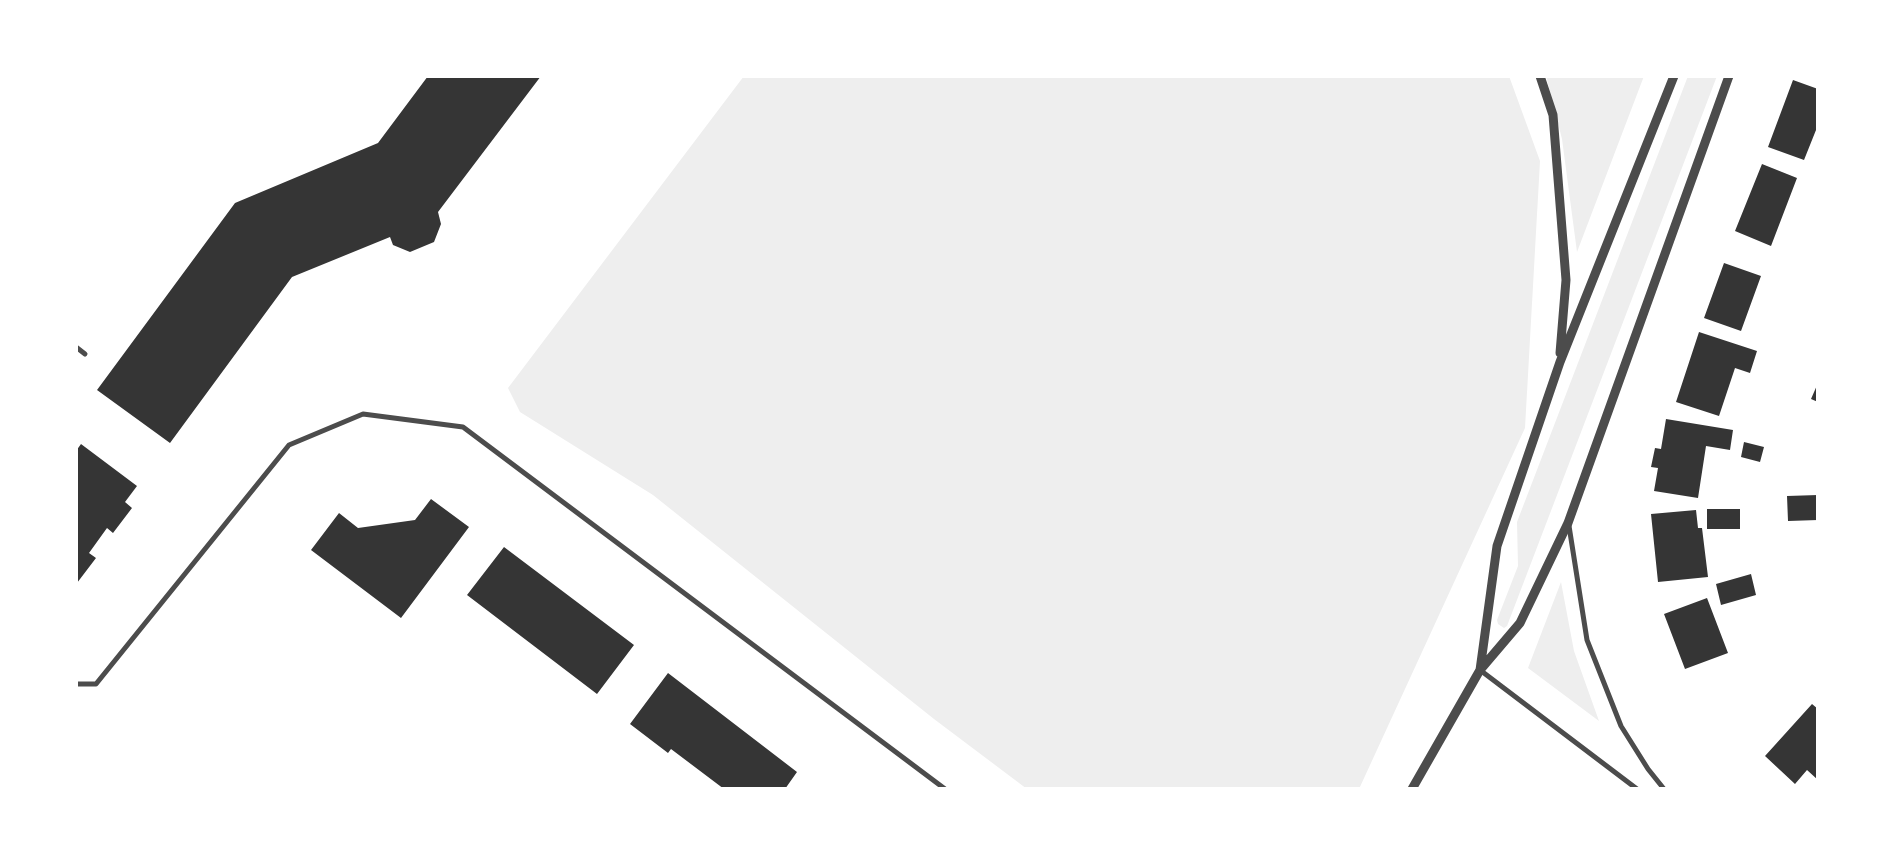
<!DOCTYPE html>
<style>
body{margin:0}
#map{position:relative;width:1894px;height:865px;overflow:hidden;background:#fff;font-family:Figtree,sans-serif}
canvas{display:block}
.frame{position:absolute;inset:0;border:78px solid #fff;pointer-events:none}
</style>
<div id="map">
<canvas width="1894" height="865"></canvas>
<div class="frame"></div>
</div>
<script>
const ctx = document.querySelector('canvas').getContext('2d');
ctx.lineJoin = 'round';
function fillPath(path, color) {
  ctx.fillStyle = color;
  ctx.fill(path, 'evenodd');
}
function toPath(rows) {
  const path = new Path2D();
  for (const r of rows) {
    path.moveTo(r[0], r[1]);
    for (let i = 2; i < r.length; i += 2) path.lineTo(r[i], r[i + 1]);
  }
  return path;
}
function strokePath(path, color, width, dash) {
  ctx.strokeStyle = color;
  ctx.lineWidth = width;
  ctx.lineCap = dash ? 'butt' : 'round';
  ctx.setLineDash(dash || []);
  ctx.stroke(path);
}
fillPath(toPath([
 [744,76,1509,76,1540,161,1525,428,1359,789,1027,789,934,719,653,495,520,412,508,388],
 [1546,76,1644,76,1577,252,1562,139],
 [1688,76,1717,76,1507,626,1504,628,1498,624,1497,620,1518,566,1517,522],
 [1561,582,1574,651,1599,721,1528,668]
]), '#eee');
fillPath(toPath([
 [428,76,541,76,438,212,441,224,434,242,410,252,393,245,390,237,292,277,170,443,97,390,235,203,378,143],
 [1793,80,1818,89,1818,125,1804,160,1768,147],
 [1762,164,1797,178,1771,246,1735,231],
 [1724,263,1761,276,1741,331,1704,318],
 [1699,332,1757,351,1750,373,1735,368,1719,416,1676,402],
 [1818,383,1818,402,1811,399],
 [1666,419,1733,430,1730,450,1706,446,1698,498,1654,491,1658,468,1651,467,1655,448,1661,449],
 [1744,442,1764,447,1760,462,1741,457],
 [81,444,137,486,125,502,132,508,113,533,107,528,89,553,96,558,77,583,76,451],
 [1818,495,1818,520,1788,521,1787,496],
 [431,499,469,527,401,618,311,550,339,513,358,528,415,520],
 [1707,509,1740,509,1740,529,1707,529],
 [1696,510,1698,528,1702,528,1708,577,1658,582,1651,514],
 [504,547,634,645,597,694,467,595],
 [1751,574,1756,595,1721,605,1716,584],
 [1707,598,1728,653,1685,669,1664,614],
 [668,673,797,772,785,789,724,789,671,749,668,753,630,724],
 [1812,704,1818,709,1818,780,1807,770,1795,784,1765,756]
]), '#353535');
strokePath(toPath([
 [76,347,85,354],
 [1569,526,1587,640,1621,726,1648,769,1664,789],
 [1480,670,1637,789],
 [76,684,96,684,289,445,363,414,463,427,945,789]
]), '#4c4c4c', 5);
strokePath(toPath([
 [1540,76,1553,115,1566,280,1560,353],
 [1480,670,1497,546,1560,362,1674,76],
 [1412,789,1480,670,1520,623,1568,523,1729,76]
]), '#4c4c4c', 9);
</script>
